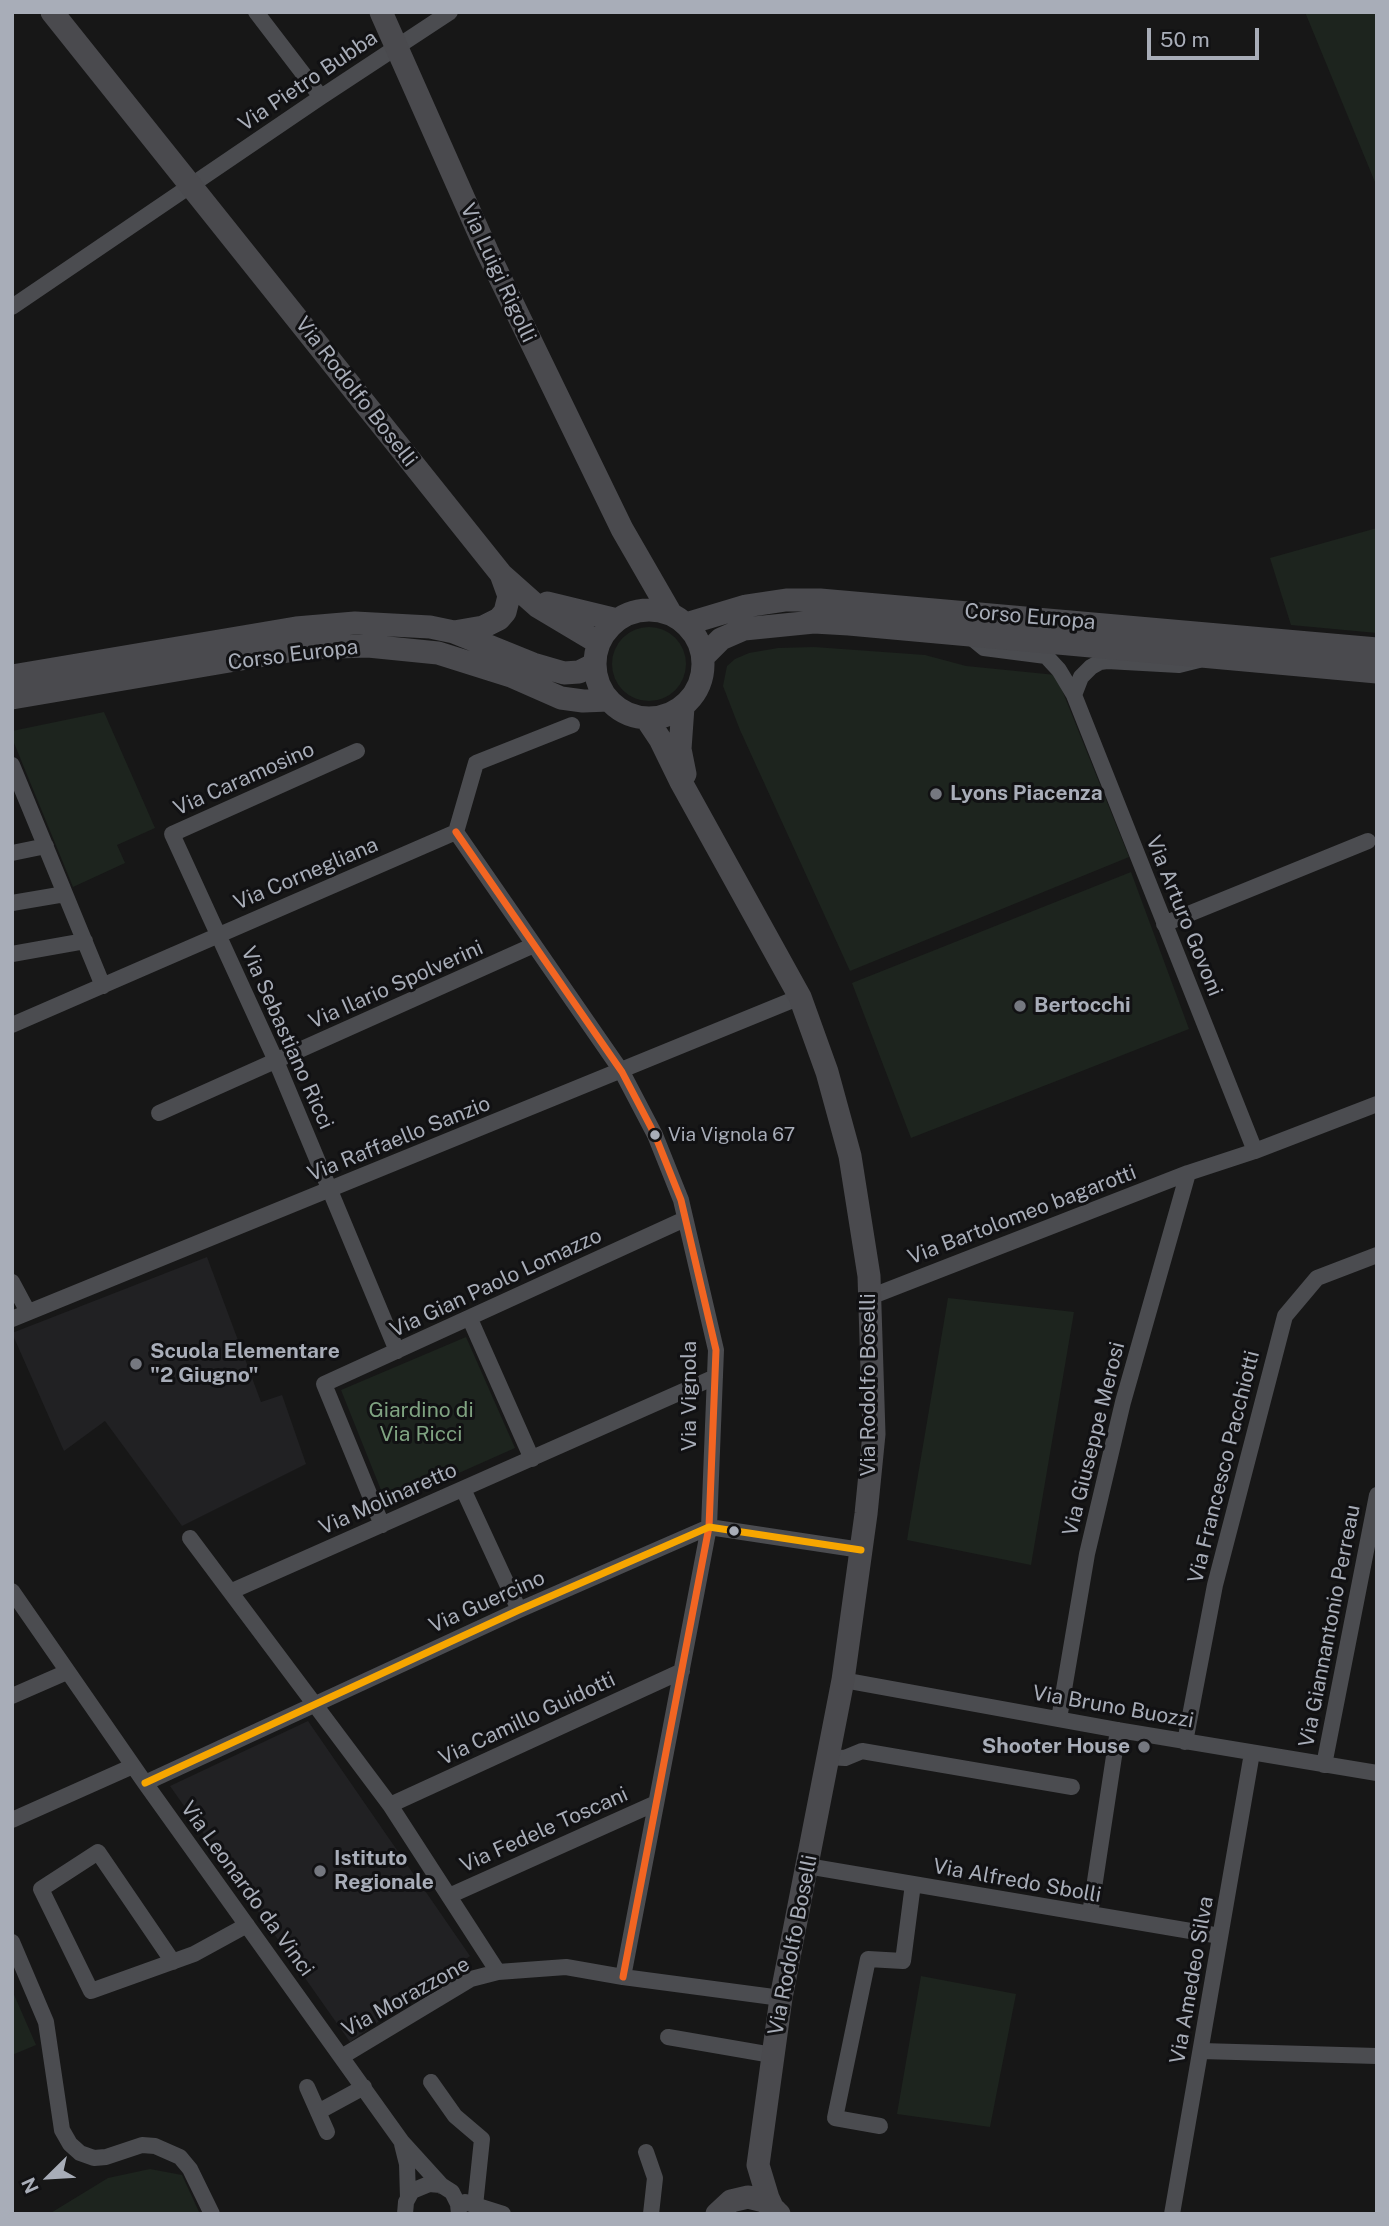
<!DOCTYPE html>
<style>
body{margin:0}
#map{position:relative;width:1389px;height:2226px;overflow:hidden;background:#171717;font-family:"Public Sans",sans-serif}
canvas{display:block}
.frame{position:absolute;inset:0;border:14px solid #a8adb8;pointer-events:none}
.north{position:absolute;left:14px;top:2142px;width:70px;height:70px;-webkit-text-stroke:5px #111113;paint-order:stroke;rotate:246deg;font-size:19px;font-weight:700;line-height:28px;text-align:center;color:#a8adb8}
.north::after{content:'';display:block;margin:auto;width:24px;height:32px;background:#a8adb8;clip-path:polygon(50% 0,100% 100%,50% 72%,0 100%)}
.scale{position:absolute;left:1147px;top:28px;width:112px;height:32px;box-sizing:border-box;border:4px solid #a8adb8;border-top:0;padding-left:9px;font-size:21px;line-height:24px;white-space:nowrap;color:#a8adb8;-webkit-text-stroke:5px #111113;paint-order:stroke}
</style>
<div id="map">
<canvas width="1389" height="2226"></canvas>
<div class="frame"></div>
<div class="north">N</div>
<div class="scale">50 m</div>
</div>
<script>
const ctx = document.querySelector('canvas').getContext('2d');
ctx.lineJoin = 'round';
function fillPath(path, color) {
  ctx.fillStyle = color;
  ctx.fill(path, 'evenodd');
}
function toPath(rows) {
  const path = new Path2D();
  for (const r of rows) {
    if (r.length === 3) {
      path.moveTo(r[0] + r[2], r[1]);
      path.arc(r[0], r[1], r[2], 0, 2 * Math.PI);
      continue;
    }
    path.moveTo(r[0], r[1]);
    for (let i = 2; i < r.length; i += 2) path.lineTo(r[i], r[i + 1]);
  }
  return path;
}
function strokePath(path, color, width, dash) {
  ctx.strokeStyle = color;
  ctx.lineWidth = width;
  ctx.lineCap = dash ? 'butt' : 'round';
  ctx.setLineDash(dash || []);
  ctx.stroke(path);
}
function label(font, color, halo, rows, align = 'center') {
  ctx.font = font + ' "Public Sans",sans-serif';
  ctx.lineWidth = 6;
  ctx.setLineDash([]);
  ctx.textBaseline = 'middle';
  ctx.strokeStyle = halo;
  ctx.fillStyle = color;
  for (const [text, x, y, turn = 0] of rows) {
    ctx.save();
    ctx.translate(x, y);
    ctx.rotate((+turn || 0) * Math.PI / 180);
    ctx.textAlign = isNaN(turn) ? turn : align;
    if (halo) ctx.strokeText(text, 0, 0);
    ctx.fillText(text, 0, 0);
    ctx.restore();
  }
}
fillPath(toPath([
 [207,1257,261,1402,282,1395,306,1464,182,1526,105,1421,64,1451,12,1333],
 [308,1721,470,1956,350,2042,170,1786]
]), '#212123');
fillPath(toPath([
 [1305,12,1377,12,1377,187],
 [1377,528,1377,633,1291,625,1270,558],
 [649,664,37],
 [814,647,925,655,966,666,1056,675,1129,857,850,971,740,730,723,686,727,666,735,659,749,653,778,648],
 [104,712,155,828,117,845,125,863,73,887,12,738,12,731],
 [1131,872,1189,1029,911,1138,852,983],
 [948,1298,1074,1312,1031,1565,907,1540],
 [466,1337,515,1448,387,1505,341,1390],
 [921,1976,1016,1994,990,2127,897,2114],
 [12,1990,36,2045,12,2055],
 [150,2169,182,2175,200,2214,49,2214,108,2178]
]), '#1d241e');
strokePath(toPath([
 [256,12,321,97],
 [12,307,321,97,450,12],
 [967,634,984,648,1046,656,1059,670,1074,695,1255,1151],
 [1074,695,1081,677,1091,667,1100,662,1107,661,1179,665,1199,660],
 [357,751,172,834,276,1061,397,1351],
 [12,765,103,986],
 [456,832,622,1072,655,1135,681,1200,716,1350,709,1527,623,1977],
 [12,853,46,846],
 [12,903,65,894],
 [1164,924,1368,841],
 [12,954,85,941],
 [12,1025,456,832,476,763,572,725],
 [159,1113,534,945],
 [12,1282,28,1312],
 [870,1297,1188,1173,1255,1151,1377,1104],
 [12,1319,800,997],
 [470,1319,532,1459],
 [463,1489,519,1610],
 [382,1525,324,1384,685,1219],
 [190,1538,390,1805,498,1972],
 [12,1591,145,1783,402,2142,442,2186],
 [232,1591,715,1377],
 [843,1680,1118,1730,1377,1773],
 [12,1696,67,1672],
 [1059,1719,1087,1554,1123,1402,1188,1173],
 [1185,1742,1215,1585,1285,1316,1317,1278,1377,1255],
 [828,1757,845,1758,862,1751,1072,1787],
 [1324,1765,1377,1495],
 [145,1783,519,1610,709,1527,861,1550],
 [390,1805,682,1671],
 [12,1820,133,1766],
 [807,1866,1220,1936],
 [449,1896,656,1803],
 [1090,1914,1118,1730],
 [12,1942,46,2022,62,2130,70,2144,80,2153,94,2158,106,2157,142,2145,155,2146,180,2157,190,2169,212,2214],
 [173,1962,98,1852,41,1889,91,1991,194,1954,247,1925],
 [668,2037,772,2055],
 [1201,2051,1377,2056],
 [343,2056,471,1979,498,1972,566,1967,623,1977,781,1998],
 [431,2082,455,2116,482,2139,475,2206],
 [307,2087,327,2132],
 [318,2112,364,2087],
 [880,2126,835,2118,868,1959,903,1961,913,1884],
 [402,2144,407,2164,408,2198],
 [646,2152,655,2178,651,2214],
 [465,2202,503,2214],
 [405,2214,406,2202,412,2191,429,2184,441,2185,452,2192,458,2204,459,2214],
 [1172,2214,1252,1753]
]), '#4b4c50', 16);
strokePath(toPath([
 [52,12,501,574,537,606,599,643],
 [381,12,487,251,622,529,671,614],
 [547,603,617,620],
 [649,664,54],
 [686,624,746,606,786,600,820,600,1377,649],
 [454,632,483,627,499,619,505,612,509,596,501,574],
 [703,657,721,639,744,629,814,622,849,624,1377,672],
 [12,676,296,628,355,623,430,627,454,632,533,664,564,673,579,672,595,664],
 [12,698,306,648,368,646,438,653,511,676,561,698,583,701,609,700],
 [683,707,680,749,685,774],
 [646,718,660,739,681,782,800,997,827,1072,850,1156,869,1276,874,1434,866,1514,843,1680,781,1998,758,2165,768,2198,773,2209,779,2214],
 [717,2214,731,2201,748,2197,764,2201,776,2211]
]), '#4a4a4e', 23);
strokePath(toPath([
 [456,832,622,1072,655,1135,681,1200,716,1350,709,1527,623,1977]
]), '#f26522', 7);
strokePath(toPath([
 [145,1783,519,1610,709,1527,861,1550]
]), '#f7a600', 7);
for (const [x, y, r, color] of [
 [936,794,7,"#757880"],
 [1020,1006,7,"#757880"],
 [655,1135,6,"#a8adb8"],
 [136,1364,7,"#757880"],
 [734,1531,6,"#a8adb8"],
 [1144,1747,7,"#757880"],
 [320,1871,7,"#757880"]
]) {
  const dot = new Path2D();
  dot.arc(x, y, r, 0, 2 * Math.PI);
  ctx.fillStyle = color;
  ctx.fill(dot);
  strokePath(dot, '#111113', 2.5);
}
label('19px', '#a8adb8', '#111113', [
 ["Via Vignola 67",668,1135]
], 'left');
label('21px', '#a8adb8', '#111113', [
 ["Via Pietro Bubba",308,81,-34],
 ["Via Luigi Rigolli",498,273,65],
 ["Via Rodolfo Boselli",356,392,52],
 ["Corso Europa",1030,617,5],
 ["Corso Europa",293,655,-7],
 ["Via Caramosino",244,779,-24],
 ["Via Cornegliana",306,874,-23],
 ["Via Arturo Govoni",1184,916,68],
 ["Via Ilario Spolverini",396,985,-24],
 ["Via Sebastiano Ricci",287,1038,66],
 ["Via Raffaello Sanzio",399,1139,-22],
 ["Via Bartolomeo bagarotti",1022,1215,-21],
 ["Via Gian Paolo Lomazzo",496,1283,-25],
 ["Via Rodolfo Boselli",869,1385,-90],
 ["Via Vignola",690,1396,-90],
 ["Via Giuseppe Merosi",1094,1439,-76],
 ["Via Francesco Pacchiotti",1224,1467,-76],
 ["Via Molinaretto",388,1499,-24],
 ["Via Guercino",487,1602,-24],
 ["Via Giannantonio Perreau",1330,1626,-79],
 ["Via Bruno Buozzi",1113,1707,10],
 ["Via Camillo Guidotti",527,1719,-25],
 ["Via Fedele Toscani",544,1830,-24],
 ["Via Alfredo Sbolli",1017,1881,10],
 ["Via Leonardo da Vinci",247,1889,54],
 ["Via Rodolfo Boselli",793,1945,-79],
 ["Via Amedeo Silva",1192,1980,-80],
 ["Via Morazzone",406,1997,-29]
]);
label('bold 21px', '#a8adb8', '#111113', [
 ["Lyons Piacenza",950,794],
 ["Bertocchi",1034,1006],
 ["Scuola Elementare",150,1352],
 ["\"2 Giugno\"",150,1376],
 ["Shooter House",1130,1747,"right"],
 ["Istituto",334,1859],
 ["Regionale",334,1883]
], 'left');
label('21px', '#7fa381', '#111113', [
 ["Giardino di",421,1411],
 ["Via Ricci",421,1435]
]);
</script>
